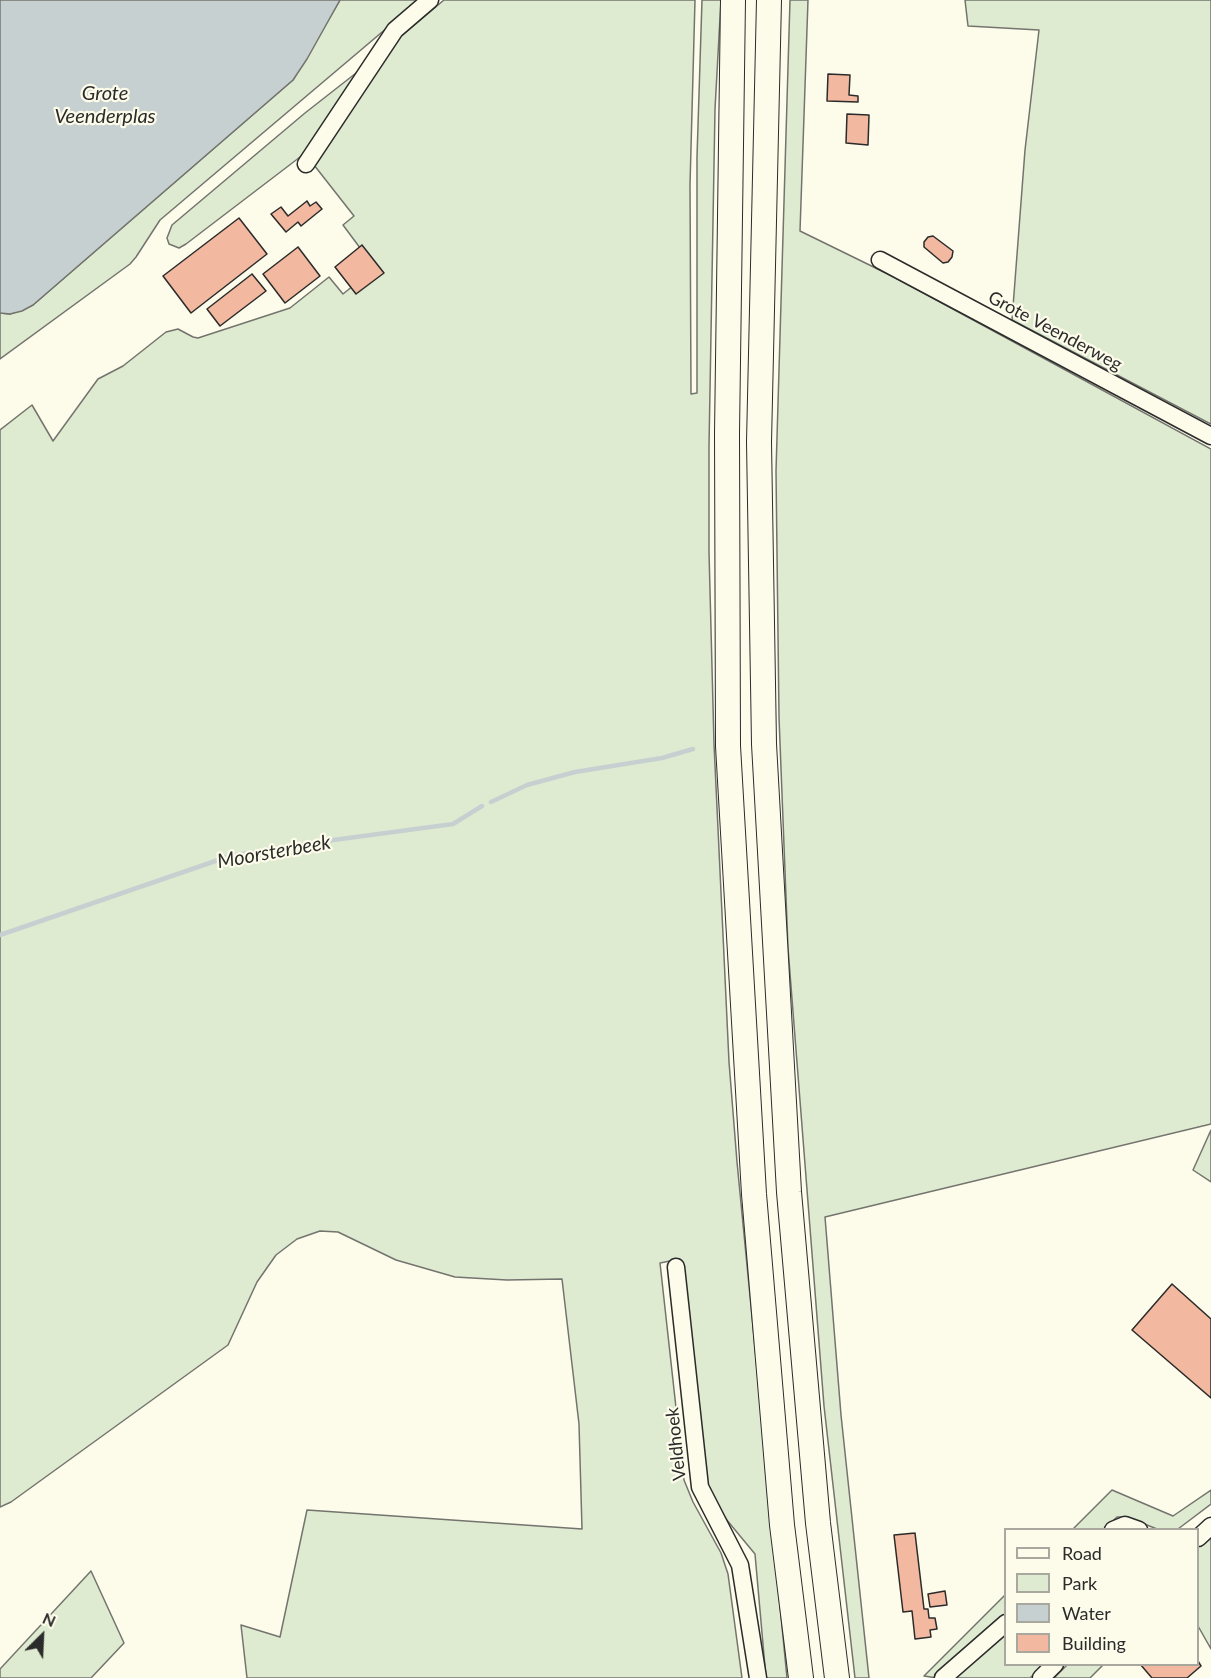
<!DOCTYPE html>
<style>
body{margin:0}
#map{position:relative;width:1211px;height:1678px;overflow:hidden;background:#fdfbea;font-family:Lato,sans-serif}
canvas{display:block}
.legend{position:absolute;left:1004px;top:1528px;width:195px;height:138px;box-sizing:border-box;background:#fdfbea;border:2px solid #a9a89e;margin:0;padding:8px 10px;list-style:none;font-size:18px;color:#2b2b2b}
.legend li{display:flex;align-items:center;gap:12px;height:30px}
.legend b{width:30px;border:2px solid #a9a89e}
.north{position:absolute;left:12px;top:1606px;width:60px;height:60px;-webkit-text-stroke:4px #fdfbea;paint-order:stroke;rotate:24deg;font-size:16px;font-weight:700;line-height:24px;text-align:center;color:#2b2b2b}
.north::after{content:'';display:block;margin:auto;width:21px;height:27px;background:#2b2b2b;clip-path:polygon(50% 0,100% 100%,50% 72%,0 100%)}
</style>
<div id="map">
<canvas width="1211" height="1678"></canvas>
<ul class="legend">
<li><b style="height:8px;background:#fdfbea"></b>Road</li>
<li><b style="height:16px;background:#deebd1"></b>Park</li>
<li><b style="height:16px;background:#c7d0d0"></b>Water</li>
<li><b style="height:16px;background:#f2b8a0"></b>Building</li>
</ul>
<div class="north">N</div>
</div>
<script>
const ctx = document.querySelector('canvas').getContext('2d');
ctx.lineJoin = 'round';
function fillPath(path, color) {
  ctx.fillStyle = color;
  ctx.fill(path, 'evenodd');
}
function toPath(rows) {
  const path = new Path2D();
  for (const r of rows) {
    path.moveTo(r[0], r[1]);
    for (let i = 2; i < r.length; i += 2) path.lineTo(r[i], r[i + 1]);
  }
  return path;
}
function strokePath(path, color, width, dash) {
  ctx.strokeStyle = color;
  ctx.lineWidth = width;
  ctx.lineCap = dash ? 'butt' : 'round';
  ctx.setLineDash(dash || []);
  ctx.stroke(path);
}
function label(font, color, halo, rows, align = 'center') {
  ctx.font = font + ' Lato,sans-serif';
  ctx.lineWidth = 4.5;
  ctx.setLineDash([]);
  ctx.textBaseline = 'middle';
  ctx.strokeStyle = halo;
  ctx.fillStyle = color;
  for (const [text, x, y, turn = 0] of rows) {
    ctx.save();
    ctx.translate(x, y);
    ctx.rotate((+turn || 0) * Math.PI / 180);
    ctx.textAlign = isNaN(turn) ? turn : align;
    if (halo) ctx.strokeText(text, 0, 0);
    ctx.fillText(text, 0, 0);
    ctx.restore();
  }
}
const green = toPath([
 [340,0,420,0,160,220,136,257,130,264,0,359,0,313,10,314,33,305,293,80,340,0],
 [444,0,695,0,690,185,691,394,697,393,697,157,702,0,721,0,715,109,709,446,709,552,714,744,729,1062,737,1162,787,1678,766,1678,755,1554,726,1519,709,1492,701,1469,680,1259,660,1263,684,1480,693,1502,721,1553,728,1574,742,1678,247,1678,241,1625,280,1637,307,1510,582,1529,579,1424,562,1279,507,1280,455,1277,396,1260,338,1232,320,1231,297,1239,276,1255,257,1282,228,1345,11,1502,0,1507,0,430,32,405,53,441,98,379,123,366,166,332,178,329,193,337,198,338,290,308,329,277,343,294,375,268,343,225,354,216,314,165,400,37,444,0],
 [790,0,808,0,800,231,894,277,1211,449,1211,1124,825,1217,841,1415,869,1678,855,1678,824,1406,788,948,779,717,776,471,790,0],
 [965,0,1211,0,1211,424,1012,320,1025,150,1039,30,968,26,965,0],
 [365,66,304,154,186,244,179,248,169,244,167,238,172,225,305,113,365,66],
 [1211,1130,1211,1182,1193,1170,1211,1130],
 [1112,1490,1173,1516,1211,1490,1211,1504,1178,1529,1157,1529,1127,1517,1117,1517,1104,1529,1072,1530,1112,1490],
 [1211,1534,1211,1649,1198,1626,1198,1546,1211,1534],
 [91,1571,124,1643,91,1678,0,1678,0,1669,91,1571],
 [1005,1595,1005,1617,937,1678,924,1676,1005,1595],
 [1005,1633,1006,1664,1043,1665,1030,1678,955,1678,1005,1633],
 [1067,1665,1067,1664,1103,1665,1090,1678,1054,1678,1067,1665]
]);
fillPath(green, '#deebd1');
strokePath(green, '#74746e', 1.5);
const water = toPath([
 [0,0,340,0,307,59,293,80,33,305,22,311,10,314,0,313,0,0]
]);
fillPath(water, '#c7d0d0');
strokePath(water, '#74746e', 1.5);
strokePath(toPath([
 [491,802,527,785,575,772,662,758,693,749],
 [0,935,230,856,296,845,453,824,482,806]
]), '#c7d0d0', 4.5);
const building = toPath([
 [828,74,850,75,849,95,858,96,858,102,827,101,828,74],
 [847,114,869,115,868,145,846,143,847,114],
 [307,201,310,206,316,202,322,209,301,226,298,222,286,232,271,214,281,207,288,216,307,201],
 [239,218,267,254,191,313,163,276,239,218],
 [933,236,953,251,952,257,948,262,943,263,924,247,924,242,928,237,933,236],
 [362,245,384,273,356,294,335,267,362,245],
 [298,247,320,276,285,303,263,274,298,247],
 [252,274,266,291,220,326,207,309,252,274],
 [1172,1284,1211,1319,1211,1398,1132,1330,1172,1284],
 [915,1533,924,1609,928,1609,929,1618,935,1618,937,1629,930,1630,931,1637,915,1639,912,1611,903,1612,894,1535,915,1533],
 [945,1591,947,1605,930,1607,928,1594,945,1591],
 [1198,1661,1201,1666,1187,1678,1152,1678,1140,1664,1198,1664,1198,1661]
]);
fillPath(building, '#f2b8a0');
strokePath(building, '#2b2b2b', 1.5);
const minor = toPath([
 [306,164,395,30,430,0],
 [880,260,1211,436],
 [676,1267,700,1487,740,1565,758,1678],
 [1113,1530,1125,1525,1139,1530],
 [1198,1538,1211,1526],
 [943,1678,1006,1623],
 [1041,1678,1055,1664]
]);
const highway = toPath([
 [733,0,727,433,728,746,754,1194,782,1525,801,1678],
 [769,0,759,442,764,744,789,1192,818,1523,837,1678]
]);
strokePath(minor, '#2b2b2b', 19);
strokePath(highway, '#2b2b2b', 26);
strokePath(minor, '#fdfbea', 16);
strokePath(highway, '#fdfbea', 24);
label('18px', '#2b2b2b', '#fdfbea', [
 ["Grote Veenderweg",1055,331,28],
 ["Veldhoek",676,1444,-96]
]);
label('italic 20px', '#2b2b2b', '#fdfbea', [
 ["Grote",105,94],
 ["Veenderplas",105,117],
 ["Moorsterbeek",274,852,-10]
]);
</script>
